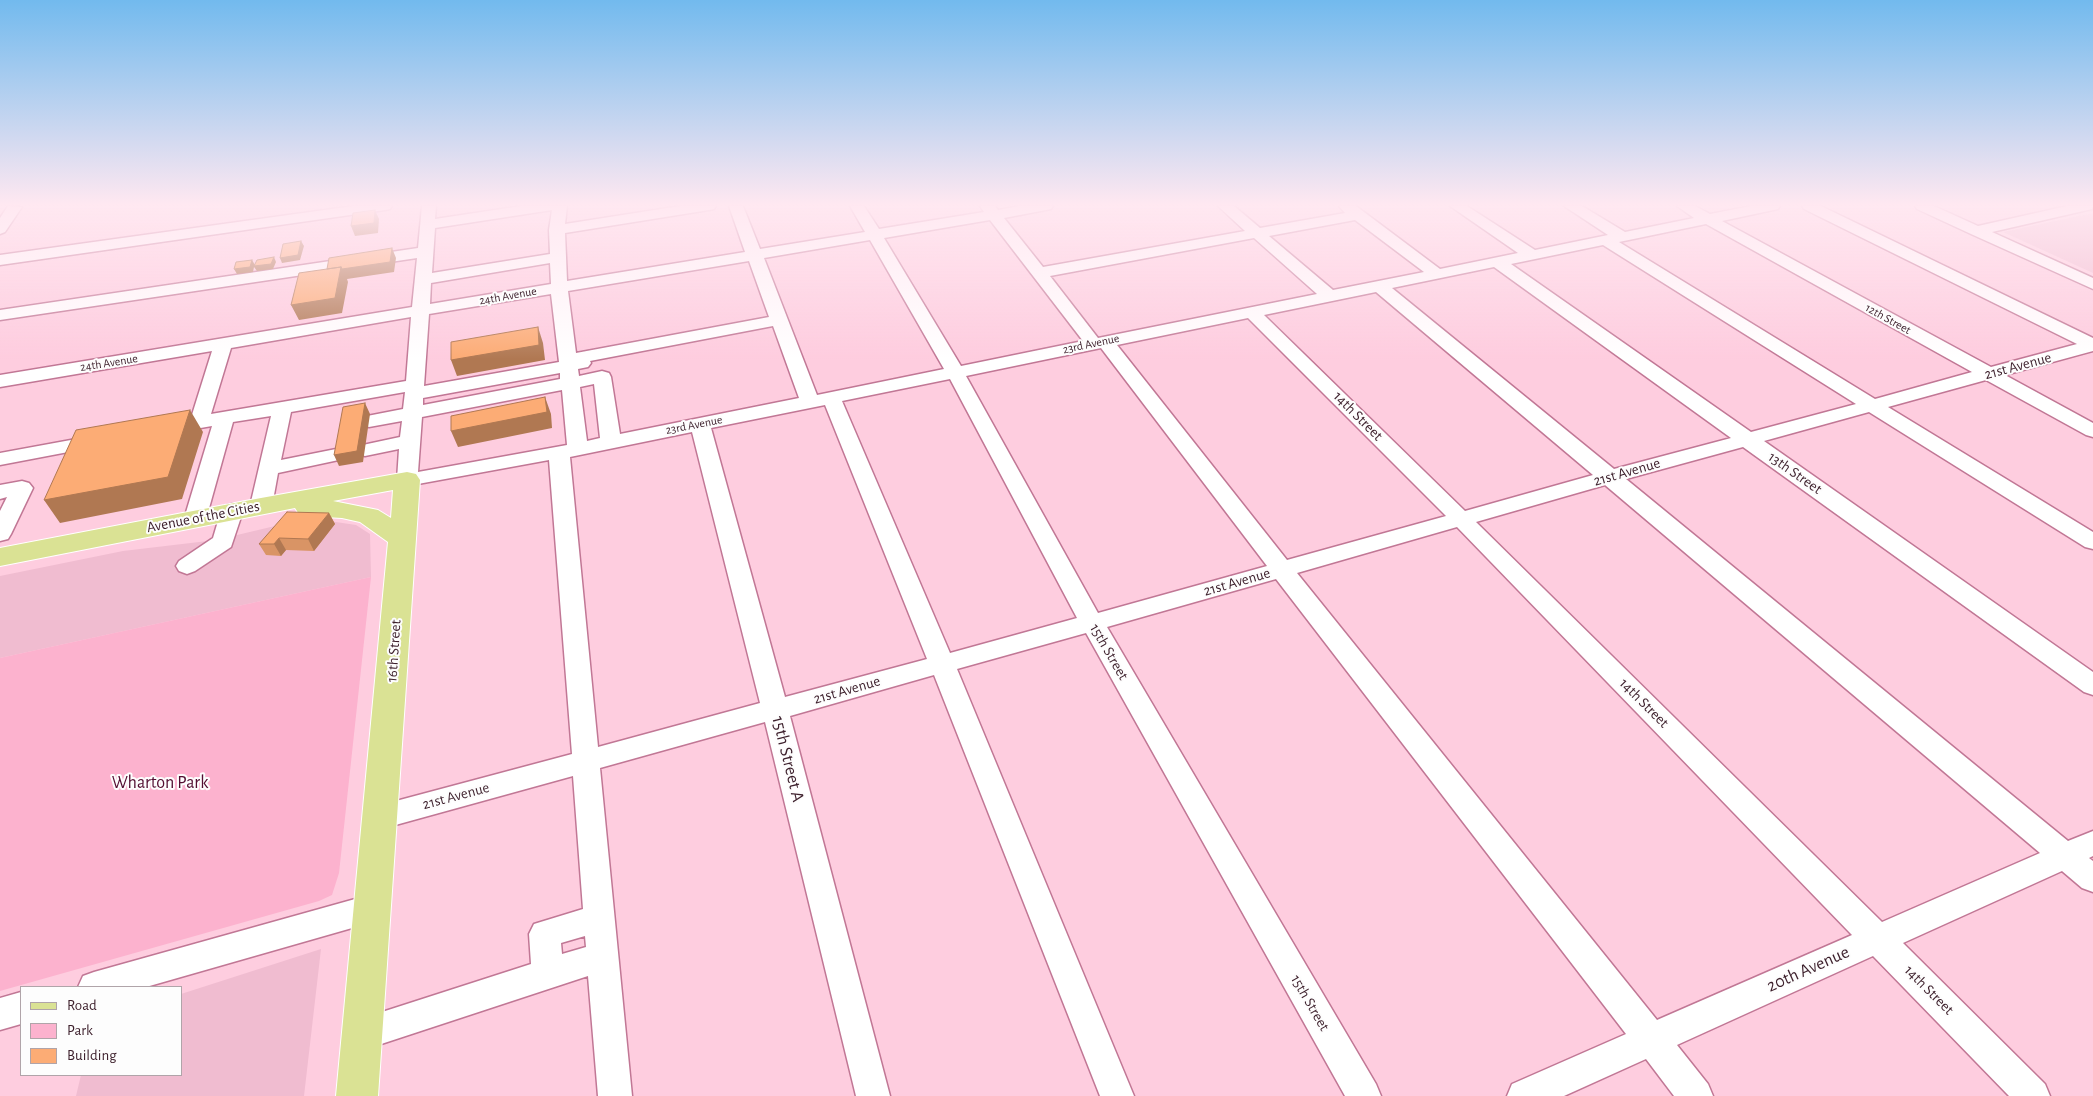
<!DOCTYPE html>
<style>
body{margin:0}
#map{position:relative;width:2093px;height:1096px;overflow:hidden;background:#fecddf;font-family:"Alegreya Sans",sans-serif}
canvas{display:block}
.legend{position:absolute;left:20px;top:986px;width:162px;height:90px;box-sizing:border-box;background:#fdfdfd;border:1px solid #b0a4a9;margin:0;padding:6px 9px;list-style:none;font-size:15px;color:#3c1f2b}
.legend li{display:flex;align-items:center;gap:10px;height:25px}
.legend b{width:25px;border:1px solid #b0a4a9}
</style>
<div id="map">
<canvas width="2093" height="1096"></canvas>
<ul class="legend">
<li><b style="height:6px;background:#dae294"></b>Road</li>
<li><b style="height:14px;background:#fcb2ce"></b>Park</li>
<li><b style="height:14px;background:#fcac75"></b>Building</li>
</ul>
</div>
<script>
const ctx = document.querySelector('canvas').getContext('2d');
ctx.lineJoin = 'round';
function fillPath(path, color) {
  ctx.fillStyle = color;
  ctx.fill(path, 'evenodd');
}
function toPath(rows) {
  const path = new Path2D();
  for (const r of rows) {
    path.moveTo(r[0], r[1]);
    for (let i = 2; i < r.length; i += 2) path.lineTo(r[i], r[i + 1]);
  }
  return path;
}
function strokePath(path, color, width, dash) {
  ctx.strokeStyle = color;
  ctx.lineWidth = width;
  ctx.lineCap = dash ? 'butt' : 'round';
  ctx.setLineDash(dash || []);
  ctx.stroke(path);
}
function label(font, color, halo, rows, align = 'center') {
  ctx.font = font + ' "Alegreya Sans",sans-serif';
  ctx.lineWidth = 4;
  ctx.setLineDash([]);
  ctx.textBaseline = 'middle';
  ctx.strokeStyle = halo;
  ctx.fillStyle = color;
  for (const [text, x, y, turn = 0] of rows) {
    ctx.save();
    ctx.translate(x, y);
    ctx.rotate((+turn || 0) * Math.PI / 180);
    ctx.textAlign = isNaN(turn) ? turn : align;
    if (halo) ctx.strokeText(text, 0, 0);
    ctx.fillText(text, 0, 0);
    ctx.restore();
  }
}
fillPath(toPath([
 [2093,213,2093,273,2003,232],
 [329,521,356,525,370,534,371,577,0,658,0,576,123,551,216,540,275,526],
 [321,949,304,1096,76,1096,81,1075,181,1075,181,994]
]), '#f0bcd0');
fillPath(toPath([
 [371,577,339,873,332,895,319,901,0,991,0,658]
]), '#fcb2ce');
const minor = toPath([
 [8,206,22,207,5,232,0,234,0,218,8,206],
 [353,206,392,206,390,209,385,210,0,265,0,255,353,206],
 [422,206,436,206,435,219,521,206,567,206,565,224,680,206,716,206,714,209,709,210,565,233,567,281,745,252,729,206,743,206,760,249,865,232,850,206,864,206,879,229,984,212,980,206,995,206,998,210,1019,206,1053,206,1051,209,1046,210,1004,218,1043,267,1245,231,1218,206,1234,206,1260,228,1345,213,1339,206,1356,206,1440,269,1518,253,1450,206,1467,206,1535,250,1608,235,1564,206,1582,206,1625,232,1694,218,1677,206,1695,206,1710,214,1751,206,1780,206,1778,209,1722,221,1991,367,2077,344,1804,209,1802,206,1821,206,2093,338,2093,351,2005,375,2093,423,2093,437,2086,435,1986,380,1888,407,2093,532,2093,549,2085,547,1869,412,1764,441,2093,672,2093,695,2084,692,1743,447,1626,479,2068,841,2093,831,2093,856,2089,858,2093,861,2093,892,2082,888,2062,871,1903,943,2045,1084,2050,1096,2009,1096,1873,956,1677,1045,1708,1084,1713,1096,1674,1096,1646,1059,1564,1096,1507,1096,1512,1084,1626,1034,1276,579,1107,627,1376,1084,1381,1096,1345,1096,1086,633,957,669,1134,1096,1100,1096,934,675,790,716,890,1096,856,1096,765,722,600,768,632,1096,598,1096,588,976,363,1050,351,1046,346,1034,351,1022,531,964,529,934,534,924,583,909,573,776,381,829,371,825,367,817,371,809,381,805,572,754,549,460,407,486,400,485,397,480,399,449,365,456,358,454,355,450,358,446,400,437,402,421,369,427,362,425,359,421,362,417,403,409,405,392,291,412,281,460,341,448,348,450,351,454,348,458,278,473,272,506,269,511,261,513,253,511,250,506,271,416,233,422,206,519,203,524,195,526,187,524,184,519,212,426,166,434,159,432,156,428,159,424,191,418,212,351,0,387,0,375,412,307,417,258,0,320,0,310,418,248,422,206],
 [552,210,549,230,550,254,432,273,435,228,552,210],
 [990,220,1083,341,961,366,884,238,990,220],
 [1355,220,1424,272,1333,290,1269,236,1355,220],
 [1706,224,1972,372,1875,399,1619,242,1706,224],
 [1254,238,1317,294,1098,338,1050,276,1254,238],
 [870,240,944,369,817,395,764,258,870,240],
 [1603,245,1856,404,1751,432,1511,264,1603,245],
 [749,261,769,317,576,353,568,291,749,261],
 [550,263,551,284,430,304,431,283,550,263],
 [1494,267,1731,438,1614,469,1392,288,1494,267],
 [1376,292,1593,475,1465,511,1264,315,1376,292],
 [551,294,559,362,424,386,429,314,551,294],
 [411,317,406,381,211,414,231,348,411,317],
 [1248,318,1446,516,1287,560,1117,345,1248,318],
 [773,326,799,398,620,434,611,377,609,373,602,371,579,376,578,369,588,367,591,363,590,361,773,326],
 [1101,348,1267,566,1098,613,966,376,1101,348],
 [560,373,560,379,423,405,423,398,560,373],
 [950,379,1077,618,950,653,842,401,950,379],
 [594,384,600,438,587,441,580,387,594,384],
 [562,390,567,445,418,472,422,417,562,390],
 [825,405,927,659,785,697,711,428,825,405],
 [692,432,760,703,598,747,570,457,692,432],
 [1605,485,2040,853,1882,922,1476,522,1605,485],
 [1457,527,1852,935,1657,1020,1297,573,1457,527],
 [585,936,586,947,562,954,561,943,585,936],
 [1915,206,1934,206,1978,226,2067,206,2093,206,2092,209,1992,232,2093,278,2093,289,1971,234,1917,209,1915,206],
 [98,435,105,437,108,441,105,445,0,465,0,453,98,435],
 [22,481,29,483,33,488,11,534,8,539,0,541,0,511,7,497,0,499,0,485,22,481],
 [232,504,240,506,243,511,231,547,195,571,187,574,179,571,176,566,179,561,213,538,221,511,224,506,232,504],
 [373,894,384,898,388,908,384,918,373,922,146,987,78,987,83,976,94,972,373,894],
 [21,992,21,1024,0,1030,0,998,21,992]
]);
const major = toPath([
 [407,472,416,474,420,480,378,1096,336,1096,388,542,360,522,342,518,308,516,299,514,295,508,0,566,0,548,261,498,407,472],
 [393,490,391,518,378,510,333,501,393,490]
]);
strokePath(minor, '#c17795', 3);
strokePath(major, '#fff', 2);
fillPath(minor, '#fff');
fillPath(major, '#dae294');
fillPath(toPath([
 [329,513,335,524,314,551,286,550,281,556,266,555,259,544]
]), '#d99465');
fillPath(toPath([
 [375,210,379,219,378,233,355,236,351,226],
 [301,241,304,246,300,260,282,263,280,258],
 [392,248,396,258,394,272,347,279,348,282,342,313,299,320,291,305,341,267],
 [274,257,276,262,273,269,257,271,254,267,253,272,237,274,234,269,252,260,255,265],
 [538,327,543,343,545,360,457,376,451,360],
 [545,397,551,414,552,428,458,447,451,431],
 [365,403,370,414,363,462,339,466,334,455],
 [190,410,203,432,182,499,60,523,44,500],
 [329,513,335,524,314,551,308,539],
 [279,538,286,550,281,556,274,544]
]), '#b07852');
const building = toPath([
 [375,210,374,223,351,226,353,213,375,210],
 [301,241,298,255,280,258,283,244,301,241],
 [392,248,390,262,342,269,341,267,327,269,329,258,392,248],
 [274,257,271,264,254,266,257,260,274,257],
 [252,260,250,267,234,269,236,262,252,260],
 [341,267,335,298,291,305,299,273,341,267],
 [538,327,539,345,451,360,451,342,538,327],
 [545,397,547,412,451,431,451,416,545,397],
 [365,403,357,451,334,455,343,407,365,403],
 [190,410,168,477,44,500,76,430,190,410],
 [287,512,329,513,308,539,279,538,274,544,259,544,287,512]
]);
fillPath(building, '#fcac75');
strokePath(building, '#b07852', 1);
const sky = ctx.createLinearGradient(0, 0, 0, 359);
sky.addColorStop(0, '#72baee');
sky.addColorStop(0.57, '#ffe8f1');
sky.addColorStop(1, '#ffe8f100');
ctx.fillStyle = sky;
ctx.fillRect(0, 0, 2093, 359);
label('12px', '#3c1f2b', '#fdfdfd', [
 ["24th Avenue",508,296,-10],
 ["12th Street",1888,319,29],
 ["23rd Avenue",1091,344,-12],
 ["24th Avenue",109,363,-9],
 ["23rd Avenue",694,425,-11]
]);
label('15px', '#3c1f2b', '#fdfdfd', [
 ["21st Avenue",2018,366,-15],
 ["14th Street",1358,416,45],
 ["21st Avenue",1627,472,-16],
 ["13th Street",1795,473,35],
 ["Avenue of the Cities",203,517,-11],
 ["21st Avenue",1237,582,-16],
 ["16th Street",394,651,-86],
 ["15th Street",1109,652,60],
 ["21st Avenue",847,690,-16],
 ["14th Street",1644,703,45],
 ["21st Avenue",456,796,-15],
 ["14th Street",1929,990,45],
 ["15th Street",1310,1003,60]
]);
label('18px', '#3c1f2b', '#fdfdfd', [
 ["15th Street A",788,759,76],
 ["20th Avenue",1808,969,-24]
]);
label('18px', '#530d31', '#fdfdfd', [
 ["Wharton Park",160,783]
]);
</script>
